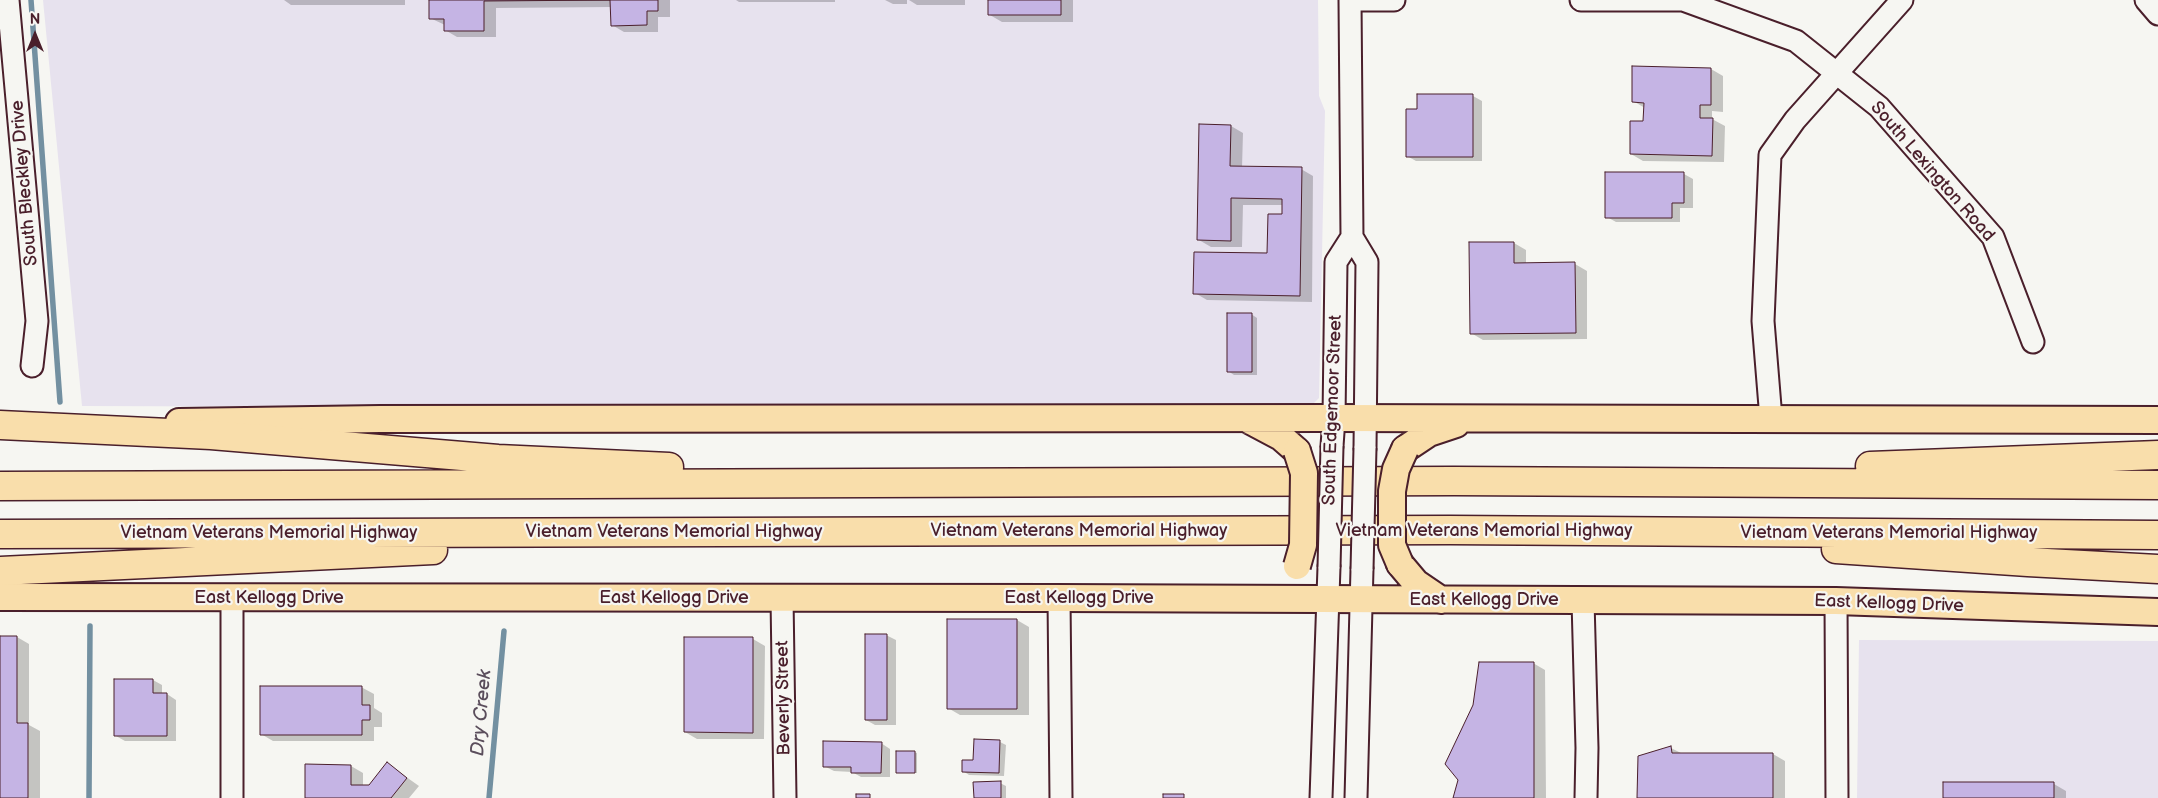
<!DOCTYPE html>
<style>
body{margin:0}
#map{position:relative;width:2158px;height:798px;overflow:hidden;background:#f6f6f2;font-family:"Balsamiq Sans",sans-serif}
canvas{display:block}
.north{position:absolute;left:10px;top:10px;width:50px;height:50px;-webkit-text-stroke:4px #f6f6f2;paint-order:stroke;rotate:0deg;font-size:14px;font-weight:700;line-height:20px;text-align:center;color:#4a1f2b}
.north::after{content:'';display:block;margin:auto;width:18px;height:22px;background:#4a1f2b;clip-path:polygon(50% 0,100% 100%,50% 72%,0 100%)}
</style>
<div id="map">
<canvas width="2158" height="798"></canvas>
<div class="north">N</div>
</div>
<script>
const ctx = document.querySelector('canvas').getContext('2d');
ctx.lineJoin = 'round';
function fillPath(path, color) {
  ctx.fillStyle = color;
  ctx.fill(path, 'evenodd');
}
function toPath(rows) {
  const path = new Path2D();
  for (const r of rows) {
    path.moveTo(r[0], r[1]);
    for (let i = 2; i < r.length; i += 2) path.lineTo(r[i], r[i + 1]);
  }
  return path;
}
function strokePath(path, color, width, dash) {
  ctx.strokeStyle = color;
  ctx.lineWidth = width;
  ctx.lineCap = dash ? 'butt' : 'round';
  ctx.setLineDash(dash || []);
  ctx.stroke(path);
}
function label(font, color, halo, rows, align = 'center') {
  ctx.font = font + ' "Balsamiq Sans",sans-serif';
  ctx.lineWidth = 4.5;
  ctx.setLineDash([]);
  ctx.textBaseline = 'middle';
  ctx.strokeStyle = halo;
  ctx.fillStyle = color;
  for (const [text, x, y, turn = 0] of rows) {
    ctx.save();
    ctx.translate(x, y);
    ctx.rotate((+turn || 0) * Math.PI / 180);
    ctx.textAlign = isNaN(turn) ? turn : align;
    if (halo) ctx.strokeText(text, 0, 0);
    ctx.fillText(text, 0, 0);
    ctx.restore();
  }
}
fillPath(toPath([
 [43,0,1318,0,1319,96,1325,111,1319,398,1311,406,1301,410,82,406],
 [1859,640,2158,641,2158,798,1857,798]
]), '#e7e2ee');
fillPath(toPath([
 [284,0,405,0,405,5,291,5],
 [430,0,670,0,670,17,658,17,658,32,624,32,612,25,612,7,496,8,496,37,457,37,445,30,445,25,430,18],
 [736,0,835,0,835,2,739,2],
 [885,0,907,0,907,4,893,4],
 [909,0,965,0,965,5,917,5],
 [990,0,1073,0,1073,22,1002,22,990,15],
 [1634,67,1711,69,1723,76,1723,112,1712,111,1712,119,1725,126,1724,162,1643,161,1631,154,1644,123,1645,108,1633,101],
 [1473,96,1482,101,1482,161,1416,161,1407,156,1419,110],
 [1231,126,1243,133,1242,168,1301,169,1313,176,1312,302,1207,300,1195,293,1269,254,1283,215,1283,205,1243,205,1242,247,1211,247,1199,240],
 [1684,174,1693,179,1693,208,1680,208,1680,222,1616,222,1607,217],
 [1514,243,1526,250,1526,264,1575,264,1587,271,1587,339,1483,340,1471,333],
 [1251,314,1257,318,1257,375,1234,375,1228,371],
 [1017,620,1029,627,1029,715,960,715,948,708],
 [886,635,896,640,896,725,875,725,866,720],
 [0,637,17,637,29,644,29,725,40,731,40,798,0,798],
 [753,639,765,646,764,739,697,739,685,732],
 [1533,663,1545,670,1546,798,1454,798],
 [153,680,162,685,162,694,167,694,176,700,176,741,125,741,116,736],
 [361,687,374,694,374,708,382,713,382,727,374,727,374,741,273,741,261,734],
 [1000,742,1006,745,1004,776,969,775,963,771],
 [881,743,890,749,890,777,861,777,852,772,834,771,824,766],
 [1671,748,1683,754,1773,754,1785,761,1785,798,1638,798],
 [914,752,917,753,917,773,898,772],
 [388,764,419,786,409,798,307,798,351,766,363,773,363,786,370,786],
 [1000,783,1006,786,1006,798,975,798],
 [2054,784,2066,791,2066,798,1944,798]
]), '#0003');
strokePath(toPath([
 [31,0,60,402],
 [89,798,90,626],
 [489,798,504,631]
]), '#7390a1', 5.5);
const building = toPath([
 [429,0,658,0,658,11,647,11,647,25,611,26,610,0,484,1,484,31,444,31,444,19,429,19,429,0],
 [988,0,1061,0,1061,15,988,15,988,0],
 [1632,66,1711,68,1711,105,1700,105,1700,118,1713,118,1712,156,1630,154,1630,121,1643,121,1644,103,1632,102,1632,66],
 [1417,94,1473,94,1473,157,1406,157,1406,109,1417,109,1417,94],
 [1199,124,1231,125,1230,166,1302,167,1300,296,1193,294,1194,252,1267,253,1268,214,1282,214,1282,199,1231,198,1231,241,1197,240,1199,124],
 [1605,172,1684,172,1684,203,1672,203,1672,218,1605,218,1605,172],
 [1469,242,1514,242,1514,263,1575,262,1576,333,1470,334,1469,242],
 [1227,313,1252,313,1252,372,1227,372,1227,313],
 [947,619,1017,619,1017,709,947,709,947,619],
 [865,634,887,634,887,720,865,720,865,634],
 [0,636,17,636,17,723,28,723,28,798,0,798,0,636],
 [684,637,753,637,753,733,684,732,684,637],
 [1479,662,1534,662,1534,798,1453,798,1458,780,1445,764,1473,705,1479,662],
 [114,679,153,679,153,693,167,693,167,736,114,736,114,679],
 [260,686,362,686,362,705,370,705,370,720,362,720,362,735,260,735,260,686],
 [974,739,1000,740,999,773,962,772,962,760,973,760,974,739],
 [823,741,882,742,881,773,851,773,851,767,823,767,823,741],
 [1671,746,1672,753,1773,753,1773,798,1637,798,1638,756,1671,746],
 [896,751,915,751,915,773,896,773,896,751],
 [387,762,407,778,391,798,305,798,305,764,351,765,351,785,369,785,387,762],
 [1001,781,1001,798,974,798,973,782,1001,781],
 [1943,782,2054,782,2054,798,1943,798,1943,782],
 [856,794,870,794,870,798,856,798,856,794],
 [1163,794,1184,794,1184,798,1163,798,1163,794]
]);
fillPath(building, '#c5b4e4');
strokePath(building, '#4a1f2b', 1);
const minor = toPath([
 [8,0,37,321,32,366],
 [1350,0,1352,237,1367,262,1365,448],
 [1350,0,1394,0],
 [1581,0,1683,0,1796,41,1879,107,1993,237,2033,342],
 [2146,0,2158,14],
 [1771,419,1763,321,1770,155,1795,120,1902,0],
 [1332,446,1334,418,1336,262,1352,237],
 [782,598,785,798],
 [1059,598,1061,798],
 [1583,601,1587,748,1586,798],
 [1836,601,1837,798],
 [232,798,232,598],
 [1321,798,1329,567],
 [1356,798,1362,569]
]);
const major = toPath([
 [1249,420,1281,437,1297,451],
 [179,422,380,419,1334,418,2158,420],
 [1405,449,1429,433,1456,424],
 [1400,564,1416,583,1441,600],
 [0,597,1059,598,1836,601,2158,612]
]);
const highway = toPath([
 [0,425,211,435,498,459,669,467],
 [1870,466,2158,455],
 [0,486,1454,481,2158,485],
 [0,534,1450,530,2158,535],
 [1836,549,2028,562,2158,569],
 [0,571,433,550]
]);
strokePath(minor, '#4a1f2b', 25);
strokePath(major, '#4a1f2b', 30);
strokePath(highway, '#4a1f2b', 31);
strokePath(minor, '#f6f6f2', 21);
strokePath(major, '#f9deab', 26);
strokePath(highway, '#f9deab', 28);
const minorBridge = toPath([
 [1329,567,1332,446],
 [1362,569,1365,448]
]);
const majorBridge = toPath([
 [1297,451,1304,473,1303,545,1297,566],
 [1400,564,1392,545,1392,491,1396,469,1405,449]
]);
strokePath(minorBridge, '#4a1f2b', 25, []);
strokePath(majorBridge, '#4a1f2b', 30, []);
strokePath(minorBridge, '#f6f6f2', 21);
strokePath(majorBridge, '#f9deab', 26);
label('18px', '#4a1f2b', '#f6f6f2', [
 ["South Lexington Road",1932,172,49],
 ["South Bleckley Drive",25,183,-95],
 ["South Edgemoor Street",1333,410,-88],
 ["Vietnam Veterans Memorial Highway",1079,531],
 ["Vietnam Veterans Memorial Highway",1484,531],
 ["Vietnam Veterans Memorial Highway",674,532],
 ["Vietnam Veterans Memorial Highway",269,533],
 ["Vietnam Veterans Memorial Highway",1889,533],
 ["East Kellogg Drive",269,598],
 ["East Kellogg Drive",674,598],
 ["East Kellogg Drive",1079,598],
 ["East Kellogg Drive",1484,600],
 ["East Kellogg Drive",1889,604,2],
 ["Beverly Street",784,698,-91]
]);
label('italic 19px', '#5b4e5c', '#f6f6f2', [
 ["Dry Creek",482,713,-85]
]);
</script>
